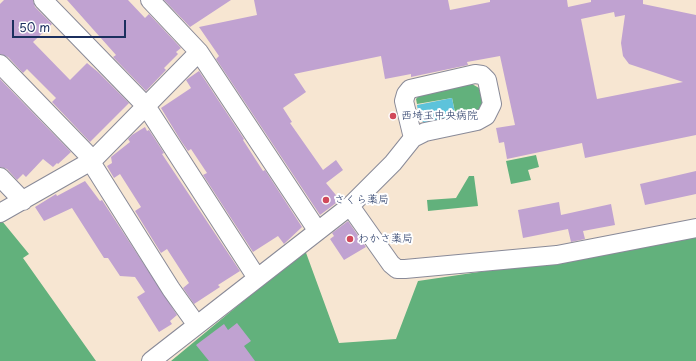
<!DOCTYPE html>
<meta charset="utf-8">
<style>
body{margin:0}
#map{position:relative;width:696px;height:361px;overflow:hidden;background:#f7e6d2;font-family:"Playpen Sans",sans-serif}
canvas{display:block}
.scale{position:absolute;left:12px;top:20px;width:114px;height:18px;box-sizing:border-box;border:2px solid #1b2f5e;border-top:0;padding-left:5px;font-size:12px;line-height:14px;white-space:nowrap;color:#1b2f5e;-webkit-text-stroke:3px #fff;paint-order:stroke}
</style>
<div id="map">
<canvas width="696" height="361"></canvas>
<div class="scale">50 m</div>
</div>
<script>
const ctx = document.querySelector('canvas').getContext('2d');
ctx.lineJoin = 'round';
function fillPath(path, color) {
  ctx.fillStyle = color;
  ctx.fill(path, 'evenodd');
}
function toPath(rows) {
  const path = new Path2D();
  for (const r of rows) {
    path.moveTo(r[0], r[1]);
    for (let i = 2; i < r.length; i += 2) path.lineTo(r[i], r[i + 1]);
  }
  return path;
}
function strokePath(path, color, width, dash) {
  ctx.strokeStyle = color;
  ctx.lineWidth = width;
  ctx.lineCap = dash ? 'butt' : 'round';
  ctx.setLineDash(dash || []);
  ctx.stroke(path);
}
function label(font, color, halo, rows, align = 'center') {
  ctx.font = font + ' "Playpen Sans","Klee One",sans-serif';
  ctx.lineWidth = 4;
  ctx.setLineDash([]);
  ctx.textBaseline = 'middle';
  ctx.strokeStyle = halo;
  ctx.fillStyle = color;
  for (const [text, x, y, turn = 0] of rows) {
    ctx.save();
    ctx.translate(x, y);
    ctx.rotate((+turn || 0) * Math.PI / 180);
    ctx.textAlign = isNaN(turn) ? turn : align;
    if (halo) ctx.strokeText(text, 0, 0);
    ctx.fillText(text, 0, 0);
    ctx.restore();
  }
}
fillPath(toPath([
 [472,84,479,88,482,102,481,109,474,114,456,117,452,98,417,104,416,99,421,93],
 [536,155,539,167,528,170,531,180,511,184,506,161],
 [469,176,474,176,478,206,428,211,427,200,456,198],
 [2,221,29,254,23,258,96,361,0,361,0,222],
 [696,236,696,361,171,361,305,250,339,343,396,339,418,281,594,255]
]), '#62b17c');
fillPath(toPath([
 [452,98,456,118,425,123,419,119,417,105]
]), '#5dc3db');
fillPath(toPath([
 [4,0,33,0,35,7,52,24,33,42,70,80,87,63,98,72,129,103,90,142,52,102,56,98,27,69,23,73,8,57,0,54,0,4],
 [67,0,128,0,145,18,149,14,181,48,176,52,178,54,164,68,166,70,146,91,113,57,116,55],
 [164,0,231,0,190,27],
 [254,0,448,0,450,10,490,2,490,0,567,0,568,7,591,2,591,0,643,0,643,4,696,15,696,135,585,158,582,143,507,159,504,142,499,143,496,128,515,125,500,56,467,62,468,65,411,77,411,74,385,79,381,56,294,74,306,92,283,108,292,122,290,123,323,170,336,160,343,170,326,183,340,200,320,215,216,59,219,56,199,27,257,15],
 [614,12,615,17,625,15,621,43,623,56,629,64,683,82,597,99,581,19],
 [199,71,244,139,243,140,263,171,265,170,302,227,284,244,278,236,253,252,203,175,207,173,191,149,188,151,181,141,161,108,191,88,186,80],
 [0,79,71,152,58,164,57,163,53,167,43,159,26,177,23,174,17,180,7,169,0,167],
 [145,127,147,131,149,130,164,153,162,154,240,271,218,285,220,287,194,304,183,288,189,283,167,249,161,253,135,211,141,207,120,174,114,178,107,166,112,163,111,157,130,142,128,139,132,135],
 [696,171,696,194,645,205,640,184],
 [85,181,100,201,102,200,177,315,170,321,172,324,159,332,137,297,145,292,135,277,120,276,108,258,104,258,72,208,44,221,35,207,56,194,57,196],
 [559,202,561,215,611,204,615,225,583,231,585,239,571,242,568,229,523,238,518,210],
 [348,221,366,247,344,260,330,239,334,236,332,233],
 [237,323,251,341,244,346,255,361,209,361,196,345,224,324,228,330]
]), '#c0a2d1');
const minor = toPath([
 [43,0,146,106,257,278],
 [150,0,199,52,317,230],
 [0,64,93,160],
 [91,162,171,289,196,324],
 [0,177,23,201],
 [350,206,391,264,397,269,405,269,557,255,696,228],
 [0,213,93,160,199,52],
 [151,361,350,206,393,163,413,138,425,132,477,121,486,116,492,104,487,80,482,75,475,74,410,89,406,94,404,101,413,138]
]);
strokePath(minor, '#898a98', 20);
strokePath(minor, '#fff', 18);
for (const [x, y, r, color] of [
 [393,116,4,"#d1495b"],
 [326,200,4,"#d1495b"],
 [350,239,4,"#d1495b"]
]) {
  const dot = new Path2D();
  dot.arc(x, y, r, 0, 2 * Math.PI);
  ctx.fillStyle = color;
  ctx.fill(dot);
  strokePath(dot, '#fff', 1.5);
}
label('11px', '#1b2f5e', '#fff', [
 ["西埼玉中央病院",401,116],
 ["さくら薬局",334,200],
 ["わかさ薬局",358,239]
], 'left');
</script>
